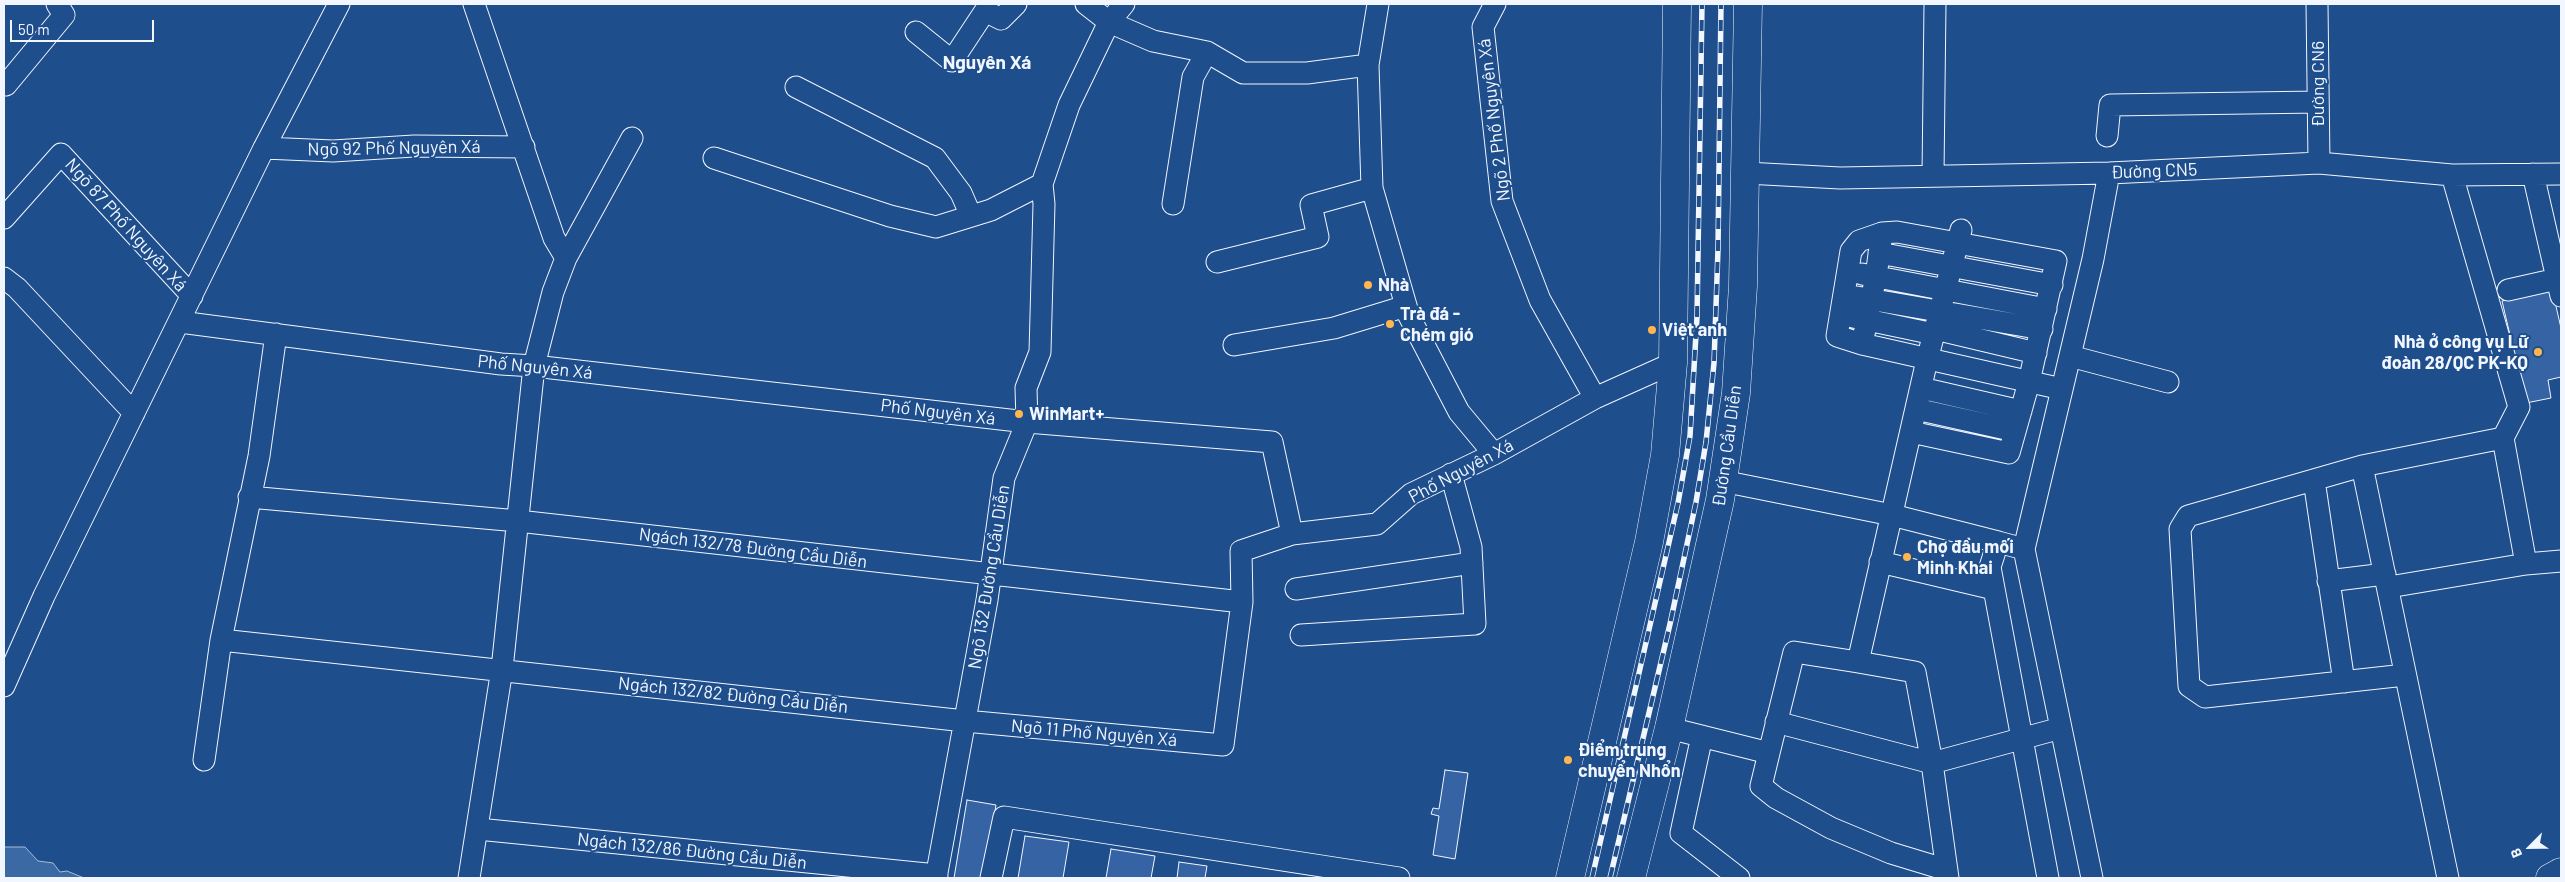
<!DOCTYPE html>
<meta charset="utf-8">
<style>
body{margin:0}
#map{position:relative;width:2565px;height:882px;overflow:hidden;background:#1f4e8c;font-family:Barlow,sans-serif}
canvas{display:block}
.frame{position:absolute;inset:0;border:5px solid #f2f6ff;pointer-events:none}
.north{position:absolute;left:2505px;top:822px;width:50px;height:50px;-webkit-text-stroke:4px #1f4e8c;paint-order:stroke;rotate:247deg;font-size:14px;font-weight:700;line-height:20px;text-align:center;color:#f2f6ff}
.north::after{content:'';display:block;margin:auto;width:18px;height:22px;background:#f2f6ff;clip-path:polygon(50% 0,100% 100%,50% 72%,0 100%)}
.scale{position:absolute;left:10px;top:20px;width:144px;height:22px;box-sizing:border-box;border:2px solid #f2f6ff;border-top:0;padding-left:6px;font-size:15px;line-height:18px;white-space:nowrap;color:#f2f6ff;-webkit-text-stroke:4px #1f4e8c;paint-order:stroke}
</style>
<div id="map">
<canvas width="2565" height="882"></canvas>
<div class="frame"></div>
<div class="north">B</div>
<div class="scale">50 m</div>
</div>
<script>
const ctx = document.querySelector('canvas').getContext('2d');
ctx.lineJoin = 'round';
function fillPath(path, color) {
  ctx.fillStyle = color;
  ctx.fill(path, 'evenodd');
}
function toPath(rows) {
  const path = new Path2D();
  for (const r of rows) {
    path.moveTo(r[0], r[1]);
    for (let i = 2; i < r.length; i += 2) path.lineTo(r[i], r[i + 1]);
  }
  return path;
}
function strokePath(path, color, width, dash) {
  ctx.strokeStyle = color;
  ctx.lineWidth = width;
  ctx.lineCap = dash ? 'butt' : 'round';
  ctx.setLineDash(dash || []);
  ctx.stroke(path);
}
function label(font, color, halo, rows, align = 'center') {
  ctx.font = font + ' Barlow,sans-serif';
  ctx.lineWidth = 4;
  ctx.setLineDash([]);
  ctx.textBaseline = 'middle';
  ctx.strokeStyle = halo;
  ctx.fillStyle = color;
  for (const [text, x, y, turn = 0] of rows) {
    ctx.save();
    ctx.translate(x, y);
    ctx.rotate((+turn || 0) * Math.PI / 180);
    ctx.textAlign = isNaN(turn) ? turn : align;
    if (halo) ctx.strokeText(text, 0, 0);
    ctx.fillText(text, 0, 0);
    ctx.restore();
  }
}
const water = toPath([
 [4,847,25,847,38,861,53,863,60,872,67,871,84,878,4,878,4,847]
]);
fillPath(water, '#3b69a3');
strokePath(water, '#a8bbd7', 1);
const building = toPath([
 [2552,289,2561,328,2561,377,2548,380,2551,398,2526,403,2502,301,2552,289],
 [1445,770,1468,773,1455,859,1433,855,1439,816,1431,814,1433,808,1439,809,1445,770],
 [967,800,996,805,984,878,954,878,967,800],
 [1025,836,1069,842,1063,878,1018,878,1025,836],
 [1111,849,1155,856,1151,878,1106,878,1111,849],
 [1179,862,1207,866,1205,878,1177,878,1179,862]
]);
fillPath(building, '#3563a3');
strokePath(building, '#f2f6ff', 1);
const minor = toPath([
 [474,4,554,238,566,258],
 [1086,4,1109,22,1153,41,1207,52,1243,73,1307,73,1368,65],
 [1378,4,1368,65,1372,188,1409,316,1459,412,1494,454],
 [1495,4,1483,27,1502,201,1540,300,1595,398],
 [2317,4,2319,163],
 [916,32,952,61,985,11,1001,19,1016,4],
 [6,85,64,15,57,4],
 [796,87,935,158,961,193,971,216],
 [2107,136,2110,105,2318,102],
 [264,148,333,151,414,146,524,147],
 [714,158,890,216,936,227,991,210,1042,184],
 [1746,173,1840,178,2109,173,2319,163,2452,175,2561,174],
 [2533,174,2561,296],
 [1933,175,1935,4],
 [2452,175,2519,407,2503,438,2526,564],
 [1173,204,1193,77,1207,52],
 [4,218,61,154,192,296],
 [1882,233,1876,276,1862,344,2062,389],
 [1879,253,2052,285],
 [1217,262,1318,237,1311,205,1372,188],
 [1862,274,2046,309],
 [4,278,17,288,134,413],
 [2508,290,2557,279],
 [1857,297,2042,329],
 [1853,317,1934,334],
 [180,322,501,364,534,366,1027,422,1272,442,1292,534,1377,524,1411,494,1494,454,1595,398,1673,363],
 [1935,329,2036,353],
 [1862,344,1837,336,1851,251,1859,241,1882,233,1897,232,2056,261,2029,382,2009,453,1911,432],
 [1234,345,1334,328,1406,306],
 [2070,356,2168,382],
 [1921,388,2021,411],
 [1916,409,2015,431],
 [2362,466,2448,878],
 [2314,480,2344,682],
 [1722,481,1892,515,1998,542],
 [249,497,518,521,1242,602],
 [2024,549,2092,878],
 [1880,562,1994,589],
 [2328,581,2385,574],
 [2389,587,2526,564,2561,561],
 [1296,589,1472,563],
 [1301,635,1475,624,1471,547,1451,474],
 [221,640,965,721,1223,745,1242,602,1241,551,1292,534],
 [2405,675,2205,697,2189,686,2180,529,2188,516,2362,466,2503,438],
 [4,686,44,596,264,148,339,4],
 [1776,722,1932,763,2061,728],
 [1669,728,1769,753,1761,786,1776,798,1831,828,1891,853,1947,870],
 [1702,736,1681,833,1739,878],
 [1769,753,1794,652,1858,662],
 [204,760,221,640,259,456,276,334],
 [478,829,937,875],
 [469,878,502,669,534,366,553,292,566,258,632,138],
 [936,878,987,600,1004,478,1027,422,1026,388,1040,352,1044,204,1042,184,1069,105,1109,22,1124,4],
 [991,878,1004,817,1399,878],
 [1948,878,1932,763,1915,672,1858,662,1927,360,1961,230],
 [2048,878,1990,567,1998,542,2024,549,2093,259,2109,173]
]);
const major = toPath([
 [2550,878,2561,872]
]);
const highway = toPath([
 [1570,878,1649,542,1665,455,1673,363,1677,4],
 [1631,878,1669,728,1720,500,1736,393,1743,286,1748,4]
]);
strokePath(minor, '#f2f6ff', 23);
strokePath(major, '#f2f6ff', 29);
strokePath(highway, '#f2f6ff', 29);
strokePath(minor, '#1f4e8c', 21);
strokePath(major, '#1f4e8c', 28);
strokePath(highway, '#1f4e8c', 28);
const rail = toPath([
 [1592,878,1678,503,1690,436,1697,317,1702,4],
 [1610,878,1670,624,1696,502,1706,442,1714,363,1718,249,1721,4]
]);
strokePath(rail, '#f2f6ff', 5.5);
strokePath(rail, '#1f4e8c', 4, [11]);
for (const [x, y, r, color] of [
 [1368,285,5,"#ffb74d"],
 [1390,324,5,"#ffb74d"],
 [1652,330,5,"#ffb74d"],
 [2538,352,5,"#ffb74d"],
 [1019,414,5,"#ffb74d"],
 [1907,557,5,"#ffb74d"],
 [1568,760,5,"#ffb74d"]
]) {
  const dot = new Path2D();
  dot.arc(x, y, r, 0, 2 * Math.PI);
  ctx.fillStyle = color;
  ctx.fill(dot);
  strokePath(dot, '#1f4e8c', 2);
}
label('18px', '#f2f6ff', '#1f4e8c', [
 ["Đường CN6",2318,84,-90],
 ["Ngõ 2 Phố Nguyên Xá",1494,120,-97],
 ["Ngõ 92 Phố Nguyên Xá",394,148,-1],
 ["Đường CN5",2154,171,-2],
 ["Ngõ 87 Phố Nguyên Xá",126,225,48],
 ["Phố Nguyên Xá",535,367,6],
 ["Phố Nguyên Xá",938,412,7],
 ["Đường Cầu Diễn",1727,446,-82],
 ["Phố Nguyên Xá",1461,471,-28],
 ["Ngách 132/78 Đường Cầu Diễn",753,548,7],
 ["Ngõ 132 Đường Cầu Diễn",989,577,-81],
 ["Ngách 132/82 Đường Cầu Diễn",733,695,6],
 ["Ngõ 11 Phố Nguyên Xá",1094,733,5],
 ["Ngách 132/86 Đường Cầu Diễn",692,851,6]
]);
label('bold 18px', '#f2f6ff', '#1f4e8c', [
 ["Nhà",1378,285],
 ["Trà đá -",1400,314],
 ["Chém gió",1400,335],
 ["Việt anh",1662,330],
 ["Nhà ở công vụ Lữ",2528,342,"right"],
 ["đoàn 28/QC PK-KQ",2528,363,"right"],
 ["WinMart+",1029,414],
 ["Chợ đầu mối",1917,547],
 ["Minh Khai",1917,568],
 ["Điểm trung",1578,750],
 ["chuyển Nhổn",1578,771]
], 'left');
label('bold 19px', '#f2f6ff', '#1f4e8c', [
 ["Nguyên Xá",987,63]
]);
</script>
